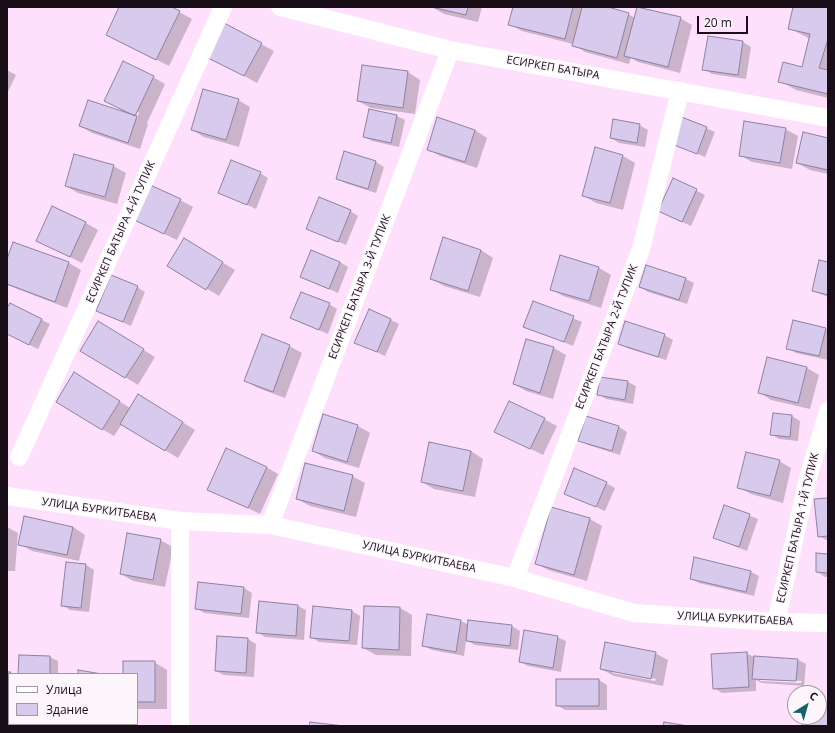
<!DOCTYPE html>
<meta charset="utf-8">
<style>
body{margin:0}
#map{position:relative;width:835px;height:733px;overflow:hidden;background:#fee0fd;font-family:"Open Sans",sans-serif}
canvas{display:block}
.frame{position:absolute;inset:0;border:8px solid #180e18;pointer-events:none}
.legend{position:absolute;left:8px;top:673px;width:130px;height:52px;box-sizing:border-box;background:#fcf6fc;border:1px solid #a199a1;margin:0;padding:5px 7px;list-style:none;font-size:12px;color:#180e18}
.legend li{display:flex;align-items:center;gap:8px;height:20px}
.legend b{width:20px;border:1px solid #a199a1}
.north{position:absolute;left:787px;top:685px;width:40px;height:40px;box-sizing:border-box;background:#fcf6fc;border:1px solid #a199a1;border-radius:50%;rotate:37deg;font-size:11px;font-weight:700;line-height:16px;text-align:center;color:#180e18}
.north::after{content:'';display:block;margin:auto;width:14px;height:18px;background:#136369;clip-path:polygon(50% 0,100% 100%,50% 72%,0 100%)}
.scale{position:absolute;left:697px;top:16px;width:51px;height:18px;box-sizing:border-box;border:2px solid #180e18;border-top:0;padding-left:5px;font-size:12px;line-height:14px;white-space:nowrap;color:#180e18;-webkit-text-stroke:3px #fcf6fc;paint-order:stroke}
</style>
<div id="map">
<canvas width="835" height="733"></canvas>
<div class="frame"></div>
<ul class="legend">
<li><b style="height:5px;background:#fff"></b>Улица</li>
<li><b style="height:11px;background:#d7caed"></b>Здание</li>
</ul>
<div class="north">С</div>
<div class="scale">20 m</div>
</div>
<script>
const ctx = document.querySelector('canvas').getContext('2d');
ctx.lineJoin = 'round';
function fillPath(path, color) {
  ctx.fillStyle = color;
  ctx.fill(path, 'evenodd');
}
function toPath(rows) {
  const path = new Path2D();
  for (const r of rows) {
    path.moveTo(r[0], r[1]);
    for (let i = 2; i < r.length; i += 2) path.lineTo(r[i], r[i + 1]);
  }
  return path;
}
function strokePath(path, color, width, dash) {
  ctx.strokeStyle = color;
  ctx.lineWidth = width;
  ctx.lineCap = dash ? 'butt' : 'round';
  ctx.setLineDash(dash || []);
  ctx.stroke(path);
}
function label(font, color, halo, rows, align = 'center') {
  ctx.font = font + ' "Open Sans",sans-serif';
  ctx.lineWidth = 3;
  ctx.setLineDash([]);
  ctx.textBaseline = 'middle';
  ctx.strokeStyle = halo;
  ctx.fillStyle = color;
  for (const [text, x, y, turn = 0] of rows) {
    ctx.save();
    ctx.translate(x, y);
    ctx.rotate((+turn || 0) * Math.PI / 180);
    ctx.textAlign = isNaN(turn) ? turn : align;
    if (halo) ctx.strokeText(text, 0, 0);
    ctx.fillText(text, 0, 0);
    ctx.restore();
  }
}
fillPath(toPath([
 [120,7,170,7,192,19,169,66,107,35],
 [432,7,482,7,478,22,444,14],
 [514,7,604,7,628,14,635,18,638,7,680,18,692,25,680,73,638,62,631,58,629,64,585,52,573,44,522,31,510,24],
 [794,7,828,7,828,98,796,90,780,81,803,68,810,39,789,28],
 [709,37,743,42,751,47,746,79,712,74,704,69],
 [261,44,274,51,257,83,220,63],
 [363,66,408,72,420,80,415,114,371,108,358,101],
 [7,70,16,75,7,94],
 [153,77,165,84,147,123,148,124,140,149,92,133,80,126,128,113,105,101],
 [137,112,139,112,137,119,135,119],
 [238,100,250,107,239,147,204,137,192,130],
 [397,116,405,120,399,147,372,141,364,137],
 [680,117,715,132,705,157,670,142],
 [639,125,648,130,645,147,619,143,611,138],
 [785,129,798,136,792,169,752,162,740,155],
 [475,130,487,138,477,168,440,156,428,149],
 [828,139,828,174,810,170,797,163],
 [345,152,376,162,384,167,376,193,345,183,337,178],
 [623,156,635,163,623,210,596,203,584,196],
 [113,166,126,173,117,204,78,193,66,186],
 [260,173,268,178,256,209,219,192],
 [673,179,705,195,691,226,667,215],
 [180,200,193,207,177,240,145,225],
 [350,211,358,216,346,245,307,228],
 [86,223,98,230,82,263,37,241],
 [14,243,69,263,81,270,67,308,7,285,7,262],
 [197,247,235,270,219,296,169,266],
 [481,250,493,258,480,297,444,286,431,279],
 [340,262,348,267,338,293,301,277],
 [828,263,828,297,813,291],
 [599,268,611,275,601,308,563,296,551,289],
 [686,279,694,283,687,304,648,292,640,287],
 [137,287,145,292,131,326,97,311],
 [533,302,582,322,573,346,524,326],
 [10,304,50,324,38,349,7,334,7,311],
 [329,304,337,309,328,334,291,318],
 [391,320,399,324,385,356,355,342],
 [825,329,828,330,828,360,796,353,788,348],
 [111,330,155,357,138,385,81,350],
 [664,335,673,340,666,360,627,348,619,343],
 [289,346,302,353,285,398,258,388,246,381],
 [554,348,566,355,553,399,526,391,514,384],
 [768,358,807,368,819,375,810,409,771,400,759,392],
 [87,381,130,408,150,402,195,430,178,458,122,424,114,436,102,429],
 [628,382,636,386,633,404,606,399,598,394],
 [773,414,792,416,800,421,798,441,779,439,771,434],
 [324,415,358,426,370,433,359,468,325,458,313,451],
 [587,417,619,427,627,432,620,455,588,445,579,440],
 [544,419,557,426,543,455,508,438],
 [471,451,483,459,475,497,434,489,422,482],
 [779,461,791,468,783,503,751,494,738,487],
 [266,467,278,474,260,514,208,489],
 [352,476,365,483,356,517,310,506,297,499],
 [606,483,615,488,605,511,565,493],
 [828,499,828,541,819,536],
 [725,506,758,519,747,551,714,538],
 [552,509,590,519,602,526,587,581,548,570,536,563],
 [7,527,18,533,15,571,7,571],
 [73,527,85,535,79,561,32,551,20,544],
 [160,540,173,547,165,587,133,581,121,574],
 [828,555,828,577,825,577,817,572],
 [86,565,94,570,89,612,70,610,62,605],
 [751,572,759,576,754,596,699,583,691,578],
 [244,588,252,593,249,618,204,613,196,608],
 [298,606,306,610,304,640,265,637,257,632],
 [400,608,412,615,411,656,376,655,363,648],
 [352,611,360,616,357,645,319,642,311,637],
 [461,621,469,625,512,626,520,631,518,650,475,645,466,640,464,656,432,650,424,646],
 [557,637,566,641,561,672,528,666,520,662],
 [248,639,256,644,254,677,224,675,216,671],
 [655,653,668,660,663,686,614,676,601,669],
 [613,671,656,679,655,681,613,673],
 [746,653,754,657,798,660,806,664,804,686,762,683,756,680,756,691,722,693,714,688],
 [760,679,802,681,801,683,760,681],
 [50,657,58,661,58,674,19,674],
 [154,662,167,670,167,709,137,709,137,674,124,674],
 [7,673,12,674,9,674,9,702,7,702],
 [557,680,599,680,607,685,607,710,565,710,557,705]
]), '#0003');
const building = toPath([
 [119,7,172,7,180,11,156,60,106,35,119,7],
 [431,7,468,7,466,15,431,7],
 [513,7,573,7,565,39,508,25,513,7],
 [582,7,608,7,629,13,617,58,572,46,582,7],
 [637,7,681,17,668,67,624,56,637,7],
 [793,7,828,7,828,39,819,68,828,70,828,94,778,82,783,62,802,67,810,34,788,29,793,7],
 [224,23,262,43,244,76,206,57,224,23],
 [708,36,743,41,738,75,702,70,708,36],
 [123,61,154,76,135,116,104,101,123,61],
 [362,65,408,71,403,108,357,101,362,65],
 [203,89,239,99,226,140,191,130,203,89],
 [88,100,137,116,128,143,79,126,88,100],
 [369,109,397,115,391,143,363,137,369,109],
 [679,116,707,127,697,154,669,143,679,116],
 [437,117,475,130,465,162,427,150,437,117],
 [613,119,640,124,637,143,610,138,613,119],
 [744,121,786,128,780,163,739,156,744,121],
 [803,132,828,138,828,170,796,163,803,132],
 [595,147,623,155,610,203,582,196,595,147],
 [344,151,376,161,368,189,336,179,344,151],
 [74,154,114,165,105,197,65,186,74,154],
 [231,160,261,172,247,205,218,193,231,160],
 [673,178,697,189,682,222,658,211,673,178],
 [148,184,181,199,164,234,132,219,148,184],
 [319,197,351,210,338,242,306,229,319,197],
 [52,206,86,222,70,257,36,241,52,206],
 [443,237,481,250,468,291,430,279,443,237],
 [184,238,223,262,206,290,167,266,184,238],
 [13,242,69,262,55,302,7,284,7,259,13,242],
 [311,250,340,262,329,289,300,277,311,250],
 [560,255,599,267,589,301,550,290,560,255],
 [819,260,828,262,828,295,812,291,819,260],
 [646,265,686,278,679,300,639,287,646,265],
 [111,275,138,286,123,322,96,311,111,275],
 [301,292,330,303,319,330,290,318,301,292],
 [533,301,574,316,564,342,523,327,533,301],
 [10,303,42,319,29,345,7,334,7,308,10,303],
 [369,309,391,319,377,352,354,343,369,309],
 [793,320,826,328,819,356,786,349,793,320],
 [98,321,144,349,125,378,80,351,98,321],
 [625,321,665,334,658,357,618,344,625,321],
 [262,334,290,345,273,392,244,381,262,334],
 [526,339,554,347,540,393,513,384,526,339],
 [767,357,807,367,798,403,758,393,767,357],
 [74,372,120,401,102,430,56,402,74,372],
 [600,377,628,381,625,400,597,395,600,377],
 [138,394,183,422,165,451,120,424,138,394],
 [509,401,545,418,530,449,494,432,509,401],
 [773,413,792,415,790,437,770,435,773,413],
 [323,414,358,425,347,462,312,451,323,414],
 [586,416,619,426,612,451,578,441,586,416],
 [429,442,471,451,463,491,421,482,429,442],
 [226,448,267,467,248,508,207,490,226,448],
 [746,452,780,460,770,496,737,488,746,452],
 [305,463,353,475,344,511,296,499,305,463],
 [574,468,607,482,596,507,564,494,574,468],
 [828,498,828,536,818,537,814,499,828,498],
 [724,505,750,514,739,547,713,538,724,505],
 [551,507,590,518,574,575,535,564,551,507],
 [24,516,73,527,67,555,18,545,24,516],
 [127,533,161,539,153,580,120,574,127,533],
 [816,553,828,554,828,573,816,572,816,553],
 [694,557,751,571,746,592,690,579,694,557],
 [66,562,86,564,81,608,61,606,66,562],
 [198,582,244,587,241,614,195,609,198,582],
 [259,601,298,605,296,636,256,633,259,601],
 [313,606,352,610,349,641,310,638,313,606],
 [364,606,400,607,399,650,362,648,364,606],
 [427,614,461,620,456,652,422,646,427,614],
 [468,620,512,625,510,646,466,641,468,620],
 [524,630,558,636,553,668,519,662,524,630],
 [217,636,248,638,246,673,215,671,217,636],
 [605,642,656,652,651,679,600,669,605,642],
 [747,652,749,687,713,689,711,654,747,652],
 [19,655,50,656,50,674,18,674,19,655],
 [754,656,798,659,796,681,752,679,754,656],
 [123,661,155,661,155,702,137,702,137,674,123,674,123,661],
 [78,670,102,674,78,674,78,670],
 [7,672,11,672,9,674,9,699,7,699,7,672],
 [556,679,599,679,599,706,556,706,556,679],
 [819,707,828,709,828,726,802,726,804,717,819,717,819,707],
 [310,722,344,726,309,726,310,722],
 [664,722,688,726,663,726,664,722]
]);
fillPath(building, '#d7caed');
strokePath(building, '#8d81a1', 1);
strokePath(toPath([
 [280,7,450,50,828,118],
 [19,457,223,7],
 [7,496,180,521,270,525,515,578,634,613,776,622,828,623],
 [180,521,180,726],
 [270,525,450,50],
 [515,578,641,249,680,91],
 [776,622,808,478,828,411],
 [7,722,9,722],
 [28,724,45,726]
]), '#fff', 18);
label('11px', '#180e18', '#fcf6fc', [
 ["ЕСИРКЕП БАТЫРА",553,68,10],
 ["ЕСИРКЕП БАТЫРА 4-Й ТУПИК",121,232,-66],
 ["ЕСИРКЕП БАТЫРА 3-Й ТУПИК",360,287,-69],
 ["ЕСИРКЕП БАТЫРА 2-Й ТУПИК",607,337,-69],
 ["УЛИЦА БУРКИТБАЕВА",99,510,8],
 ["ЕСИРКЕП БАТЫРА 1-Й ТУПИК",798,528,-77],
 ["УЛИЦА БУРКИТБАЕВА",419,557,12],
 ["УЛИЦА БУРКИТБАЕВА",735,619,3]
]);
</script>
